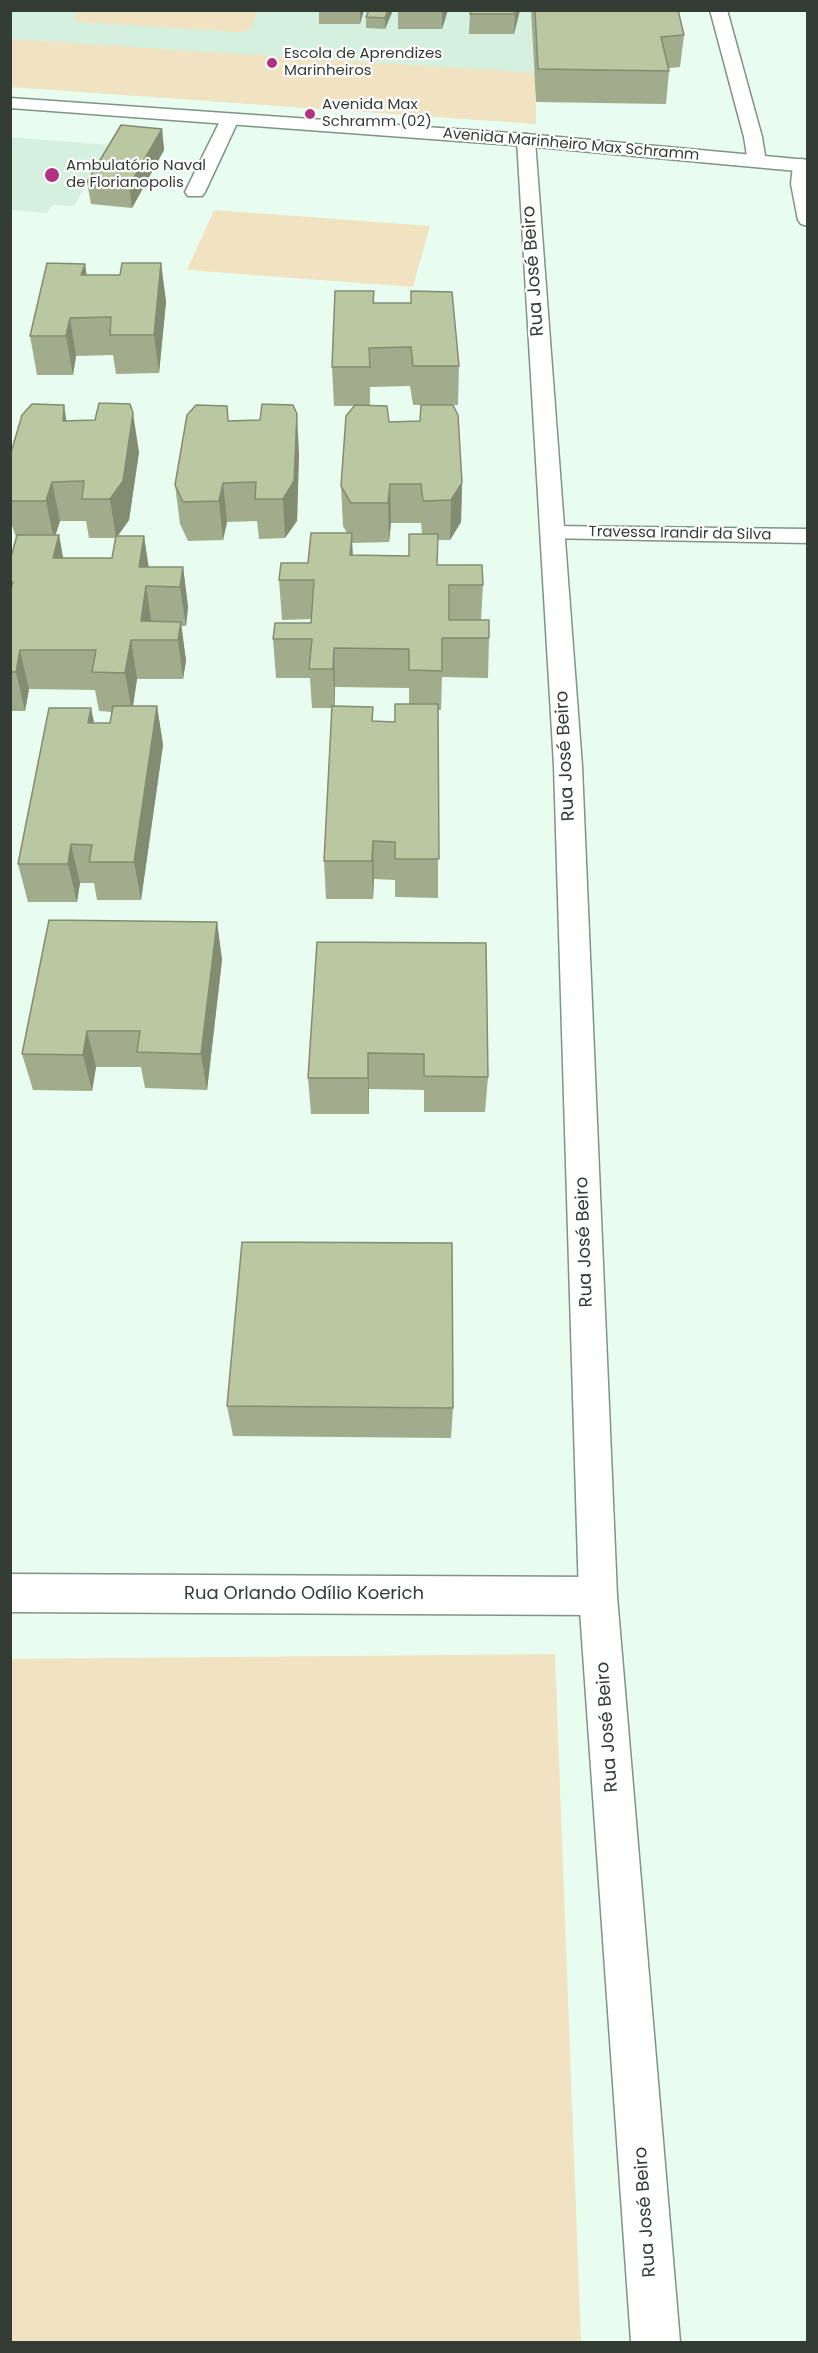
<!DOCTYPE html>
<meta charset="utf-8">
<style>
body{margin:0}
#map{position:relative;width:818px;height:2353px;overflow:hidden;background:#e8fdef;font-family:Poppins,sans-serif}
canvas{display:block}
.frame{position:absolute;inset:0;border:12px solid #343c36;pointer-events:none}
</style>
<div id="map">
<canvas width="818" height="2353"></canvas>
<div class="frame"></div>
</div>
<script>
const ctx = document.querySelector('canvas').getContext('2d');
ctx.lineJoin = 'round';
function fillPath(path, color) {
  ctx.fillStyle = color;
  ctx.fill(path, 'evenodd');
}
function toPath(rows) {
  const path = new Path2D();
  for (const r of rows) {
    path.moveTo(r[0], r[1]);
    for (let i = 2; i < r.length; i += 2) path.lineTo(r[i], r[i + 1]);
  }
  return path;
}
function strokePath(path, color, width, dash) {
  ctx.strokeStyle = color;
  ctx.lineWidth = width;
  ctx.lineCap = dash ? 'butt' : 'round';
  ctx.setLineDash(dash || []);
  ctx.stroke(path);
}
function label(font, color, halo, rows, align = 'center') {
  ctx.font = font + ' Poppins,sans-serif';
  ctx.lineWidth = 4.5;
  ctx.setLineDash([]);
  ctx.textBaseline = 'middle';
  ctx.strokeStyle = halo;
  ctx.fillStyle = color;
  for (const [text, x, y, turn = 0] of rows) {
    ctx.save();
    ctx.translate(x, y);
    ctx.rotate((+turn || 0) * Math.PI / 180);
    ctx.textAlign = isNaN(turn) ? turn : align;
    if (halo) ctx.strokeText(text, 0, 0);
    ctx.fillText(text, 0, 0);
    ctx.restore();
  }
}
fillPath(toPath([
 [10,11,531,11,536,124,11,87],
 [10,137,110,145,74,206,52,205,47,213,11,210]
]), '#d5f0df');
fillPath(toPath([
 [80,10,258,11,249,30,238,32,78,22,74,18],
 [10,39,535,73,536,124,11,87],
 [214,210,430,226,413,287,187,270],
 [555,1654,581,2342,11,2342,11,1659]
]), '#f1e3c1');
const service = toPath([
 [552,526,808,529,808,543,544,538,541,533,544,528,552,526]
]);
const minor = toPath([
 [230,114,236,115,239,119,205,192,202,196,188,196,185,192,221,119,224,115,230,114],
 [802,159,808,161,808,226,801,224,798,220,791,184,793,165,795,161,802,159],
 [10,1574,598,1577,612,1583,617,1596,612,1609,598,1615,10,1612,10,1574]
]);
const tertiary = toPath([
 [526,134,533,136,535,140,582,766,617,1596,680,2342,631,2342,579,1596,554,766,517,140,519,136,526,134]
]);
const secondary = toPath([
 [710,10,727,10,762,137,766,162,764,166,750,166,748,162,744,137,710,10]
]);
const primary = toPath([
 [10,98,526,134,808,160,808,172,526,146,10,108,10,98]
]);
strokePath(service, '#7f9386', 3);
strokePath(minor, '#7f9386', 3);
strokePath(tertiary, '#7f9386', 3);
strokePath(secondary, '#7f9386', 3);
strokePath(primary, '#7f9386', 3);
fillPath(service, '#fff');
fillPath(minor, '#fff');
fillPath(tertiary, '#fff');
fillPath(secondary, '#fff');
fillPath(primary, '#fff');
fillPath(toPath([
 [319,10,364,10,360,24,319,24],
 [393,10,385,29,366,28,366,17],
 [398,10,448,10,442,29,398,29],
 [520,10,514,34,469,34,470,14],
 [531,10,678,10,684,35,680,67,669,68,669,71,666,104,536,102],
 [162,129,164,150,132,208,91,204,87,182],
 [161,263,166,302,159,373,116,374,113,355,76,356,73,375,37,375,30,336,85,264,86,275,120,275],
 [374,291,374,303,459,366,458,405,435,405,462,483,461,522,450,540,438,540,437,565,483,585,481,620,489,638,488,678,442,677,441,710,438,710,438,898,395,897,395,880,374,879,373,899,326,899,324,861,332,708,312,708,310,678,276,678,273,639,311,623,312,619,282,620,279,580,308,563,347,533,343,526,341,486,354,406,334,406,332,367],
 [410,386,413,405,421,405,420,421,389,422,370,406,370,387],
 [391,523,421,523,422,534,409,556,353,556,352,543,389,542],
 [335,687,409,688,409,704,395,722,373,721,373,707,335,706],
 [66,421,139,452,129,520,118,536,144,536,148,567,183,567,188,607,186,626,181,626,186,661,183,679,137,679,133,706,157,706,163,745,141,900,97,900,94,883,80,883,77,902,28,902,18,864,91,708,94,723,110,723,112,712,99,711,95,690,29,689,25,711,10,711,10,561,16,537,10,520,10,456],
 [60,521,86,521,89,538,116,538,112,558,63,558,59,535,55,535],
 [228,421,299,453,297,521,285,538,259,539,257,521,227,522,223,540,188,541,180,524,175,485],
 [217,922,222,960,207,1090,145,1088,141,1067,96,1067,92,1091,33,1090,22,1054],
 [317,942,488,1077,485,1112,424,1112,424,1090,369,1089,369,1114,311,1114,308,1078],
 [227,1406,453,1408,451,1438,233,1436]
]), '#a0ac8b');
fillPath(toPath([
 [360,10,364,10,360,24],
 [388,10,393,10,385,29,385,18],
 [442,10,448,10,442,29],
 [516,10,520,10,514,34,515,14],
 [162,129,164,150,132,208,129,186],
 [161,263,166,302,159,373,154,335],
 [85,264,91,302,81,275],
 [70,318,76,356,73,375,66,336],
 [64,405,70,444,63,421],
 [133,413,139,452,129,520,116,538,110,499],
 [297,414,299,453,297,521,285,538,283,499],
 [52,482,60,521,54,540,46,501],
 [223,483,227,522,223,540,219,501],
 [462,483,461,522,450,540,451,500],
 [390,484,391,523,389,542,388,503],
 [352,533,353,572,350,555],
 [59,535,66,574,53,558],
 [144,536,150,575,146,586,152,626,141,621,139,567],
 [183,567,188,607,186,626,180,587],
 [181,622,186,661,183,679,178,640],
 [131,640,137,679,132,712,125,673],
 [334,648,335,687,335,708,333,669],
 [20,650,29,689,25,711,16,672],
 [157,706,163,745,141,900,134,862],
 [91,708,99,747,88,723],
 [373,841,374,879,373,899,372,861],
 [71,844,80,883,77,902,68,864],
 [217,922,222,960,207,1090,201,1054],
 [87,1031,96,1067,92,1091,83,1055],
 [368,1053,369,1089,369,1114,368,1078]
]), '#828c71');
const building = toPath([
 [369,10,388,10,385,18,366,17,369,10],
 [471,10,516,10,515,14,470,14,471,10],
 [535,10,678,10,684,35,661,37,669,71,538,69,535,10],
 [121,125,162,129,129,186,87,182,121,125],
 [47,263,85,264,81,275,120,275,122,263,161,263,154,335,110,335,111,317,70,318,66,336,30,336,47,263],
 [335,291,374,291,373,303,411,303,411,291,452,292,459,366,413,366,411,347,369,348,370,367,332,367,335,291],
 [99,403,130,404,133,413,123,481,110,499,82,499,84,481,52,482,46,501,10,501,10,456,22,415,32,404,64,405,63,421,95,420,99,403],
 [262,404,293,405,297,414,294,481,283,499,255,499,256,482,223,483,219,501,183,502,175,485,187,415,196,405,227,406,228,421,260,420,262,404],
 [355,405,387,406,389,422,420,421,421,405,453,405,458,415,462,483,451,500,423,501,421,484,390,484,388,503,351,503,341,486,346,416,355,405],
 [311,533,352,533,350,555,409,556,409,534,438,534,437,565,482,565,483,585,449,585,449,620,489,620,489,638,442,638,442,671,409,670,409,649,334,648,333,669,309,669,312,639,273,639,275,623,311,623,314,580,279,580,281,563,308,563,311,533],
 [17,535,59,535,53,558,112,558,116,536,144,536,139,567,183,567,180,587,146,586,141,621,181,622,178,640,131,640,125,673,92,672,96,650,20,650,16,672,10,672,10,592,13,582,10,582,10,561,17,535],
 [395,704,438,704,439,859,395,859,395,842,373,841,372,861,324,861,332,706,373,707,372,721,395,722,395,704],
 [113,706,157,706,134,862,89,862,92,845,71,844,68,864,18,864,49,708,91,708,88,723,110,723,113,706],
 [49,920,217,922,201,1054,137,1052,140,1031,87,1031,83,1055,22,1054,49,920],
 [317,942,486,943,488,1077,424,1076,424,1054,368,1053,368,1078,308,1078,317,942],
 [242,1242,452,1243,453,1408,227,1406,242,1242]
]);
fillPath(building, '#bac8a2');
strokePath(building, '#828c71', 1.5);
for (const [x, y, r, color] of [
 [272,63,6,"#b13280"],
 [310,114,6,"#b13280"],
 [52,175,8,"#b13280"]
]) {
  const dot = new Path2D();
  dot.arc(x, y, r, 0, 2 * Math.PI);
  ctx.fillStyle = color;
  ctx.fill(dot);
  strokePath(dot, '#fff', 2);
}
label('15px', '#343c36', '#fff', [
 ["Escola de Aprendizes",284,54],
 ["Marinheiros",284,71],
 ["Avenida Max",322,105],
 ["Schramm (02)",322,122],
 ["Ambulatório Naval",66,166],
 ["de Florianopolis",66,183]
], 'left');
label('15px', '#343c36', '#fff', [
 ["Avenida Marinheiro Max Schramm",571,145,5],
 ["Travessa Irandir da Silva",680,534,1]
]);
label('18px', '#343c36', '#fff', [
 ["Rua José Beiro",534,271,-94],
 ["Rua José Beiro",566,756,-93],
 ["Rua José Beiro",585,1242,-92],
 ["Rua Orlando Odílio Koerich",304,1594],
 ["Rua José Beiro",608,1727,-94],
 ["Rua José Beiro",646,2212,-94]
]);
</script>
